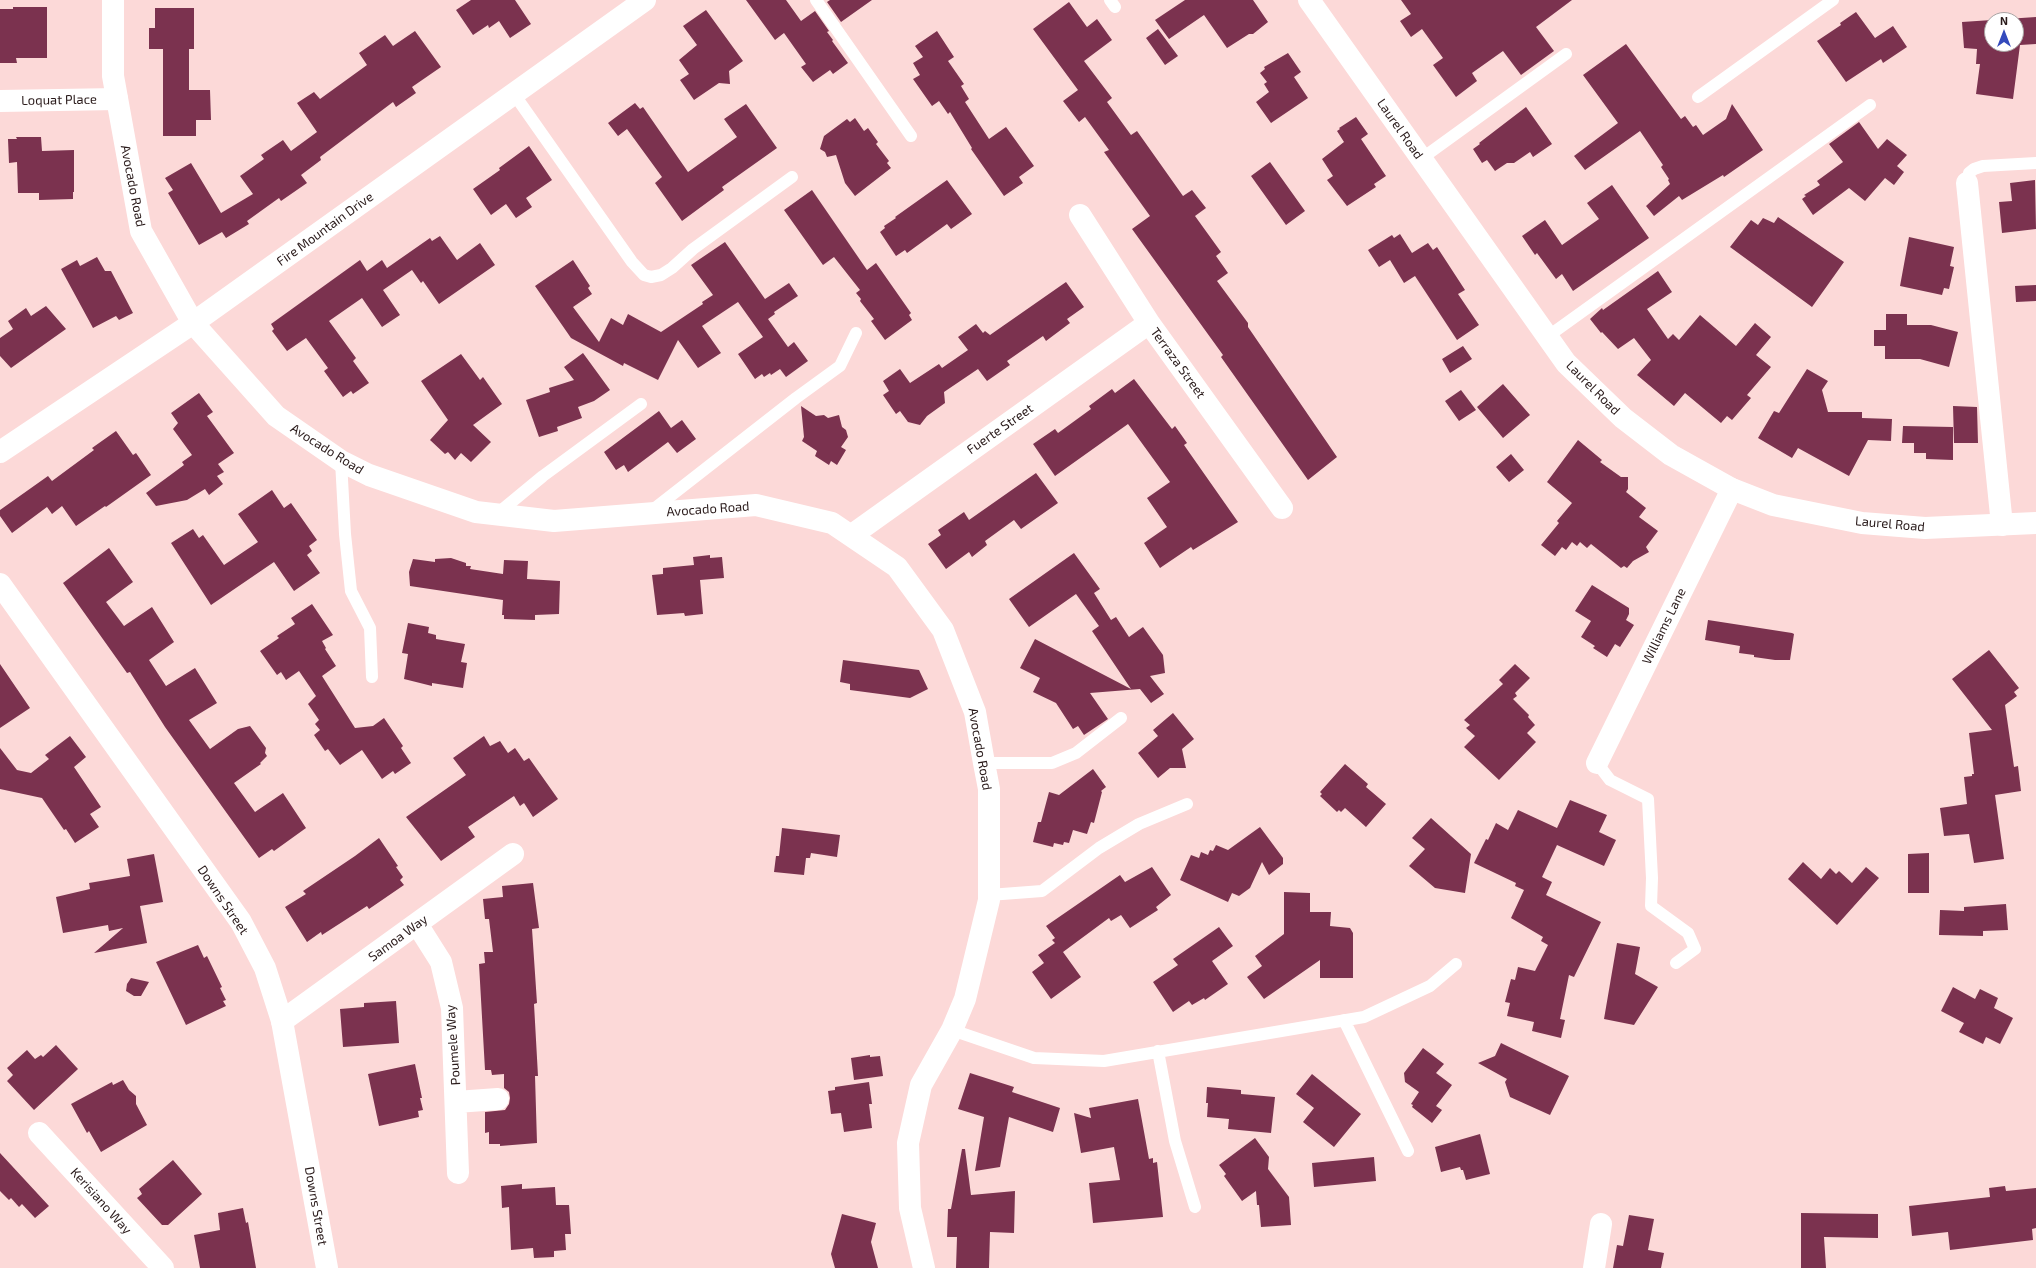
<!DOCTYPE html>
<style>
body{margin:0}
#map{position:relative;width:2036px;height:1268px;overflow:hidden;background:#fcd9d8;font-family:"Exo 2",sans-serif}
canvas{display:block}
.north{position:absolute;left:1984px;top:12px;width:40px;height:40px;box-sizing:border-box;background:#fff;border:1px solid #a9a3a3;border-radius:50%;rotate:0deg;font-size:11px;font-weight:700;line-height:16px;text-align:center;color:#291a1a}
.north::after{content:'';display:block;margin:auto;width:14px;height:18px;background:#344abc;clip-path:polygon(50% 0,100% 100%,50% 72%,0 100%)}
</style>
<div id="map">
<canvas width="2036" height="1268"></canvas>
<div class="north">N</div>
</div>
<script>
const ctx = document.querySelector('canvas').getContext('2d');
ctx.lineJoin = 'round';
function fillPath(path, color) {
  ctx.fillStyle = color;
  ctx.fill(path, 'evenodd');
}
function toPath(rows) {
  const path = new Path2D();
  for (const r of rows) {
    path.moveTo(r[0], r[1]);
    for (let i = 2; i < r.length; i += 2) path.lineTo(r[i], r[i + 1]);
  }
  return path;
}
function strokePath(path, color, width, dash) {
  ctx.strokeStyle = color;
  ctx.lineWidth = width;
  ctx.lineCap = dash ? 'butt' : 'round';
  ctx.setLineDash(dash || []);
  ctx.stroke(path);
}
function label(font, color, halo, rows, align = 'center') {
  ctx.font = font + ' "Exo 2",sans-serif';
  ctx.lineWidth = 4;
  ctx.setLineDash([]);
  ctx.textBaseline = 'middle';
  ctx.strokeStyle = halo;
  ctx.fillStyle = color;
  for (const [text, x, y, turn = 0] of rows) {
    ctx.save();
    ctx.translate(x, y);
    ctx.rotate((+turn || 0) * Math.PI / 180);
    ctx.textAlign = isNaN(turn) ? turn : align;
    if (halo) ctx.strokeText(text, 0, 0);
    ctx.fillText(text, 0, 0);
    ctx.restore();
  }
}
fillPath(toPath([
 [471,0,515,0,531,24,510,38,499,21,489,28,488,25,473,35,456,10],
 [746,0,786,0,801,21,815,11,829,31,827,32,833,40,832,41,848,63,833,74,830,70,813,82,801,67,806,64,784,33,775,40],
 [830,0,872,0,841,22,827,2],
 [1185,0,1253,0,1268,22,1253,34,1249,34,1227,48,1204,15,1169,39,1155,20],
 [1401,0,1572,0,1536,27,1554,51,1521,75,1503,51,1472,73,1477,81,1456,97,1433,65,1443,58,1422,29,1411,37,1400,21,1411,14],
 [1069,2,1087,27,1097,19,1112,40,1084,61,1112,98,1107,102,1131,135,1137,131,1183,196,1192,190,1206,208,1195,216,1221,252,1216,256,1228,273,1217,281,1248,323,1248,327,1337,457,1308,480,1221,357,1223,355,1132,229,1150,216,1104,152,1109,150,1085,117,1079,122,1063,101,1078,90,1033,29],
 [13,7,47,7,47,58,16,58,17,63,0,63,0,9,13,9],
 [155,8,194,8,194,49,189,49,189,90,210,90,211,120,196,120,196,136,163,136,163,49,149,49,149,28,155,28],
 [706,10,743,61,729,71,730,84,719,83,694,100,680,80,689,74,679,60,697,45,683,26],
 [1856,12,1875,38,1893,26,1907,47,1883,63,1881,59,1846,82,1817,41,1841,25,1840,23],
 [2036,17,2036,44,2020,45,2013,99,1976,94,1980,64,1976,64,1977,49,1964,48,1962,22],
 [1992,20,2016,20,2016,44,1992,44],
 [1158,29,1178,56,1165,65,1146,38],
 [415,31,441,67,412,87,416,93,396,107,393,102,320,157,321,160,301,175,307,183,281,201,279,198,247,221,249,224,226,238,222,232,199,245,168,193,173,190,165,178,191,163,221,213,253,194,240,176,264,159,261,155,283,140,291,151,317,132,297,103,314,92,320,99,367,65,359,53,385,35,393,46],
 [937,31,954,57,948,61,964,84,961,86,969,99,965,102,989,139,1006,127,1034,166,1019,177,1023,183,1004,196,971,149,972,148,950,112,948,114,939,101,932,106,913,79,920,75,913,63,923,57,915,46],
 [1626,44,1681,119,1685,116,1693,127,1696,125,1703,135,1726,119,1732,104,1763,150,1724,177,1723,175,1682,200,1679,196,1654,216,1646,206,1670,184,1668,180,1669,179,1661,167,1663,165,1640,131,1585,170,1574,156,1618,123,1583,75],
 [1288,53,1301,72,1294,77,1308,98,1271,123,1256,102,1269,92,1264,84,1267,82,1260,73,1265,69,1264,67],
 [635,103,640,109,643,107,688,172,737,137,724,119,746,104,777,148,722,187,724,190,682,221,655,183,662,177,627,129,618,136,608,123],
 [1526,107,1552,144,1533,157,1530,152,1514,163,1507,163,1495,171,1487,160,1482,163,1473,149,1480,144,1479,143],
 [1356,117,1368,134,1361,139,1386,176,1374,184,1376,187,1347,206,1327,180,1333,176,1322,159,1344,142,1337,131,1340,129,1339,128],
 [855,118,864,131,868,128,878,142,876,144,889,161,887,163,891,168,855,196,845,183,836,155,827,157,825,152,820,149,824,136,847,119,850,122],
 [1859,122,1878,149,1887,139,1907,155,1897,166,1904,172,1894,185,1885,178,1865,201,1849,188,1813,215,1802,199,1806,196,1804,195,1820,185,1817,181,1843,162,1829,144],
 [16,137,41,137,42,151,74,150,74,192,73,192,73,199,39,200,39,193,18,193,17,162,9,163,8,139,17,139],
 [529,146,552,180,526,198,532,207,516,218,506,204,491,215,473,189,500,170,499,168],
 [1270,162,1305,211,1286,225,1251,176],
 [947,180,972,214,951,229,947,224,907,253,905,250,896,256,880,232,885,228,884,226,896,218,895,217],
 [2035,180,2036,229,2002,233,1999,202,2012,201,2010,183],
 [1612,185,1649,238,1573,291,1562,274,1556,279,1537,253,1535,255,1522,236,1545,220,1562,245,1599,219,1587,203],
 [812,190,867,270,876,263,911,313,909,315,912,320,885,340,871,321,874,319,860,301,861,299,856,293,860,290,834,257,823,265,784,210],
 [1778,217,1844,262,1812,307,1730,247,1751,220,1758,225,1763,218,1774,223],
 [1400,234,1412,253,1428,243,1433,250,1437,247,1465,290,1458,294,1479,325,1457,340,1415,276,1404,283,1390,260,1379,267,1368,250,1392,235,1394,238],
 [440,236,457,260,480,243,495,265,439,304,423,281,421,283,412,270,383,290,400,315,382,327,362,298,329,321,356,358,353,361,369,383,353,394,351,391,343,397,324,371,328,368,306,338,287,351,272,331,274,329,271,324,360,260,367,271,382,260,387,268,430,238,432,241],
 [1909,237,1954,247,1950,266,1954,267,1949,289,1944,288,1942,295,1900,286],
 [725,242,765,299,789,283,798,296,774,312,775,314,768,319,788,347,794,342,808,361,786,377,780,369,771,375,770,373,764,377,762,374,755,379,738,354,763,337,738,302,702,326,721,353,698,368,678,340,658,380,624,363,623,366,571,338,535,286,573,260,590,286,588,288,592,294,573,307,599,342,611,318,623,325,628,314,661,332,703,304,702,302,713,295,691,265],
 [97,257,105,271,111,271,133,313,119,320,116,316,93,328,61,269,77,260,80,266],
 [1658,271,1672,292,1647,309,1668,339,1673,334,1679,340,1700,315,1736,346,1755,323,1771,337,1756,355,1771,367,1747,395,1751,398,1732,420,1727,416,1721,423,1685,393,1674,406,1637,375,1651,360,1634,338,1618,349,1602,332,1601,333,1590,319,1602,308,1603,310],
 [1066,282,1084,307,1067,319,1070,323,1046,341,1043,336,1007,361,1010,365,987,381,978,369,944,392,945,403,927,416,920,425,908,422,900,411,896,414,883,395,889,391,883,381,900,369,910,383,939,364,942,368,968,350,958,337,976,324,983,333,985,331,990,335],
 [2036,285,2036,301,2016,302,2015,286],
 [46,306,66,329,11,368,0,356,0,338,13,329,8,321,26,308,31,316],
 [1886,314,1907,314,1907,325,1931,325,1958,332,1949,367,1920,359,1885,359,1885,346,1874,346,1874,330,1886,330],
 [1463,346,1472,359,1450,373,1442,359],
 [583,353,610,390,594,401,578,407,582,418,557,427,558,431,539,437,526,400,550,392,549,388,574,380,564,367],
 [461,354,480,380,483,377,502,404,473,425,491,442,471,462,461,453,455,460,448,452,445,454,430,440,448,420,421,381],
 [1807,369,1828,381,1822,390,1828,412,1862,412,1862,418,1892,419,1891,441,1868,440,1849,476,1798,448,1792,458,1758,438,1774,411,1779,413],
 [1134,379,1172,429,1175,426,1187,443,1184,445,1238,522,1193,550,1191,547,1160,568,1144,543,1167,527,1147,498,1170,482,1128,424,1055,476,1033,444,1055,429,1058,433,1091,409,1089,406,1112,389,1115,393],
 [1503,384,1530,415,1503,438,1477,407],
 [1461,390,1476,410,1459,421,1445,401],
 [199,393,213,412,207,416,234,453,218,464,224,472,217,476,223,484,209,495,205,489,187,500,156,506,146,493,184,465,182,462,192,455,173,429,178,423,171,413],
 [801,406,816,416,824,415,828,418,839,415,842,427,846,430,848,437,841,447,846,450,837,465,831,461,829,465,815,456,817,451,802,441,804,437],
 [1953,406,1977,407,1978,443,1954,443],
 [659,411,671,428,682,420,696,439,677,453,668,442,628,472,624,465,616,470,604,452],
 [1903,426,1953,427,1953,460,1926,459,1926,453,1914,453,1914,443,1902,443],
 [116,431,133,455,136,453,151,475,106,507,105,506,76,526,62,506,52,514,47,507,12,533,0,516,0,510,48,476,52,481,94,450,92,448],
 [1578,440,1602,460,1600,462,1621,477,1628,477,1628,489,1626,492,1646,508,1639,517,1658,531,1646,547,1649,552,1633,561,1627,568,1624,566,1621,568,1591,544,1587,548,1580,542,1577,546,1572,542,1566,550,1562,547,1555,556,1541,545,1559,523,1557,521,1572,503,1547,482],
 [1511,454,1524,470,1509,482,1496,467],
 [1036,473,1058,503,1021,529,1014,520,985,541,987,545,972,557,969,552,946,569,928,544,941,535,938,530,964,512,969,520],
 [272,490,284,508,291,503,317,540,309,546,312,551,307,555,320,573,294,591,274,562,211,605,171,543,193,529,199,538,203,535,224,565,258,542,238,514],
 [109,548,133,582,106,602,124,626,152,607,174,642,149,660,166,686,195,668,217,703,189,720,210,749,238,729,250,726,266,748,265,753,267,756,260,763,261,764,234,783,255,812,283,793,306,828,274,851,272,849,259,858,165,727,130,672,127,673,63,583],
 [1074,553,1100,589,1094,593,1111,620,1116,617,1129,637,1143,627,1163,655,1165,673,1150,676,1164,694,1151,703,1140,689,1090,693,1108,719,1084,735,1078,726,1073,729,1056,703,1033,692,1040,678,1020,668,1035,639,1131,689,1092,631,1099,626,1076,594,1029,627,1009,599],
 [710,555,710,558,722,557,724,578,700,580,703,614,685,616,684,613,657,615,652,575,663,574,663,568,694,565,693,557],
 [451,558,466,563,466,566,471,566,470,569,503,574,504,560,528,561,527,579,560,581,559,614,535,615,535,620,504,619,504,615,502,615,503,600,410,586,409,572,413,559,435,562,435,559],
 [1592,585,1629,608,1629,614,1626,620,1634,625,1620,647,1615,644,1607,657,1593,648,1595,646,1581,637,1591,621,1575,611],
 [312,604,333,635,322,641,326,648,325,649,336,666,322,676,355,728,373,726,384,718,403,746,401,748,411,763,395,774,393,771,382,779,362,750,340,765,328,749,325,751,314,735,320,730,315,724,319,720,308,704,316,696,299,671,286,680,281,672,277,675,260,651,279,638,277,636,295,624,291,618],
 [1708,620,1792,633,1794,634,1790,660,1775,660,1754,657,1754,655,1739,653,1740,646,1705,640],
 [408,623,429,627,428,633,436,635,436,639,465,644,461,662,467,663,463,688,432,683,432,686,404,679,408,654,402,653],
 [1989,650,2019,688,2014,692,2017,696,2005,705,2014,767,2018,766,2021,791,1995,795,2004,859,1974,863,1969,834,1944,836,1940,808,1967,804,1964,777,1972,776,1972,774,1974,774,1969,733,1992,730,1952,679],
 [843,660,919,670,928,689,910,698,850,690,850,684,840,682],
 [0,664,30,708,0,728],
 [1515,664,1530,678,1515,693,1517,696,1513,699,1529,715,1528,717,1535,725,1527,733,1536,742,1499,780,1464,747,1475,736,1466,728,1470,725,1464,720,1503,684,1499,680],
 [1173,713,1194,739,1182,749,1186,768,1170,768,1158,778,1138,753,1158,736,1153,730],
 [70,736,86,757,74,767,101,807,90,814,99,827,75,843,66,829,64,830,42,798,0,789,0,748,17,770,31,773,49,759,45,755,49,752],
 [484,736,490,746,500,741,508,753,515,748,524,761,529,758,558,799,533,817,524,803,520,806,514,796,468,827,475,837,441,861,406,817,466,775,453,758],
 [1345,764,1368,784,1366,787,1386,804,1366,827,1345,808,1341,812,1339,810,1337,812,1320,796,1322,794,1320,792],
 [1093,769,1106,787,1101,791,1102,792,1094,823,1091,822,1087,834,1073,830,1069,843,1064,842,1063,845,1054,843,1053,847,1033,842,1038,822,1041,822,1049,792,1059,795],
 [1570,800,1607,815,1599,832,1616,840,1604,866,1557,845,1542,877,1552,882,1546,895,1601,922,1574,977,1569,975,1560,1019,1565,1020,1561,1038,1532,1031,1534,1022,1507,1016,1510,1003,1505,1002,1511,979,1515,980,1518,967,1535,971,1548,945,1541,941,1543,937,1511,918,1524,890,1515,886,1516,883,1474,863,1486,839,1488,840,1496,823,1508,830,1518,810,1557,828],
 [1431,818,1471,854,1465,893,1435,888,1409,866,1425,849,1412,838],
 [1260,827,1283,858,1283,864,1269,875,1262,862,1250,888,1239,896,1232,893,1228,902,1180,880,1191,855,1199,858,1201,852,1208,855,1210,850,1213,851,1216,845,1228,850],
 [782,828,840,835,837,857,811,853,810,858,806,858,804,875,774,872,776,856,779,856],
 [379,838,398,866,396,867,403,877,400,880,404,885,369,909,367,906,322,935,321,932,307,942,285,907,306,894,303,891,355,856],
 [1929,853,1929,893,1908,893,1908,854],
 [154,854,163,902,140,906,147,943,94,953,123,928,109,931,108,925,63,933,56,897,90,889,89,883,130,876,127,859],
 [1803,862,1821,879,1830,868,1836,874,1839,871,1852,883,1866,867,1879,878,1837,925,1788,879],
 [1152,867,1171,895,1156,907,1158,910,1130,928,1121,915,1111,921,1109,918,1063,952,1081,977,1051,999,1032,972,1044,963,1038,955,1055,943,1052,940,1055,938,1046,926,1120,875,1125,882],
 [533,883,539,928,532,929,537,1003,534,1004,538,1076,535,1076,537,1143,500,1146,500,1144,489,1144,489,1132,485,1133,485,1112,505,1110,509,1104,510,1098,509,1092,504,1088,504,1074,492,1075,491,1070,485,1070,479,964,485,963,484,952,493,952,489,919,485,919,483,899,503,897,502,886],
 [1284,892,1310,893,1310,912,1331,912,1330,926,1350,928,1353,933,1353,978,1320,978,1320,960,1264,999,1247,977,1262,966,1255,956,1284,934],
 [2006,904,2008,930,1983,931,1983,936,1939,935,1940,910,1964,911,1964,907],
 [1219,927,1233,946,1212,961,1228,984,1205,1000,1204,998,1192,1005,1189,1001,1173,1012,1153,982,1178,965,1173,959],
 [1617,943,1640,947,1635,974,1658,987,1634,1025,1604,1019],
 [198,945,204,958,207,956,222,987,220,988,226,1000,223,1001,226,1006,186,1025,156,962],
 [131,978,149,982,141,996,134,996,126,991,127,984],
 [1953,987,1975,999,1980,989,1998,998,1994,1008,2013,1018,2000,1044,1986,1037,1983,1044,1959,1032,1964,1023,1941,1011],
 [396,1001,399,1043,343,1047,340,1009,364,1007,364,1003],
 [1501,1043,1569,1076,1550,1115,1510,1097,1505,1082,1507,1079,1478,1063,1495,1056],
 [56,1045,78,1069,34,1110,7,1081,13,1075,7,1068,27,1050,35,1059,41,1055,43,1057],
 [1423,1048,1444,1064,1436,1073,1452,1085,1436,1106,1442,1110,1432,1123,1412,1107,1413,1105,1411,1104,1419,1092,1405,1082,1404,1073],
 [870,1055,870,1057,880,1056,883,1076,854,1080,851,1058],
 [415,1064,422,1098,420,1098,423,1110,418,1111,419,1117,379,1126,368,1074],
 [970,1073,1014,1087,1012,1092,1060,1108,1053,1132,1009,1117,1000,1167,975,1171,984,1117,958,1109],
 [1312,1074,1361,1114,1334,1147,1303,1122,1314,1108,1296,1094],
 [123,1080,129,1090,136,1096,136,1104,147,1125,101,1152,89,1131,87,1133,71,1104,112,1082,113,1085],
 [869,1082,872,1104,869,1104,872,1128,844,1132,841,1113,831,1114,828,1091,835,1090,835,1087],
 [1207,1087,1241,1090,1241,1094,1275,1097,1271,1133,1228,1129,1229,1119,1207,1117,1208,1103,1206,1103],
 [1138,1099,1149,1159,1153,1158,1153,1163,1157,1162,1163,1217,1093,1223,1089,1183,1120,1180,1114,1147,1081,1153,1074,1113,1091,1118,1089,1108],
 [1480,1134,1490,1174,1466,1180,1463,1170,1461,1170,1460,1167,1441,1172,1435,1147],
 [1255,1138,1269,1157,1268,1169,1289,1197,1291,1225,1261,1227,1259,1205,1257,1205,1256,1191,1242,1201,1224,1176,1226,1174,1219,1165],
 [962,1149,965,1149,971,1195,1015,1191,1014,1233,990,1232,989,1268,956,1268,957,1237,947,1237,948,1209,951,1209],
 [0,1153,49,1206,35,1218,22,1204,19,1207,11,1198,9,1200,0,1191],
 [1374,1157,1376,1181,1314,1187,1312,1163],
 [173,1160,202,1194,168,1225,162,1225,137,1198,142,1194,139,1189],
 [522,1184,522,1189,555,1187,556,1205,569,1205,571,1234,565,1234,566,1250,554,1251,554,1257,534,1258,533,1248,511,1250,509,1207,502,1208,501,1186],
 [2005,1186,2006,1191,2036,1188,2036,1228,2032,1229,2033,1240,1950,1250,1948,1232,1912,1236,1909,1206,1990,1197,1989,1188],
 [243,1208,246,1223,248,1222,256,1268,200,1268,194,1235,220,1230,218,1213],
 [1801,1213,1878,1214,1878,1238,1824,1237,1826,1268,1801,1268],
 [842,1214,876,1223,871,1242,878,1268,835,1268,831,1254],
 [1629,1215,1654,1219,1648,1250,1664,1253,1661,1268,1613,1268,1617,1245,1623,1246]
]), '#7b324f');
strokePath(toPath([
 [816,0,911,136],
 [1110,0,1115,7],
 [514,94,632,262,644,275,651,277,661,275,672,268,693,249,792,177],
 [1698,97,1833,0],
 [1421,159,1566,54],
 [1967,183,1969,173,1974,169,1983,166,2036,163],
 [1547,337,1870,105],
 [341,461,345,534,351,591,370,628,372,677],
 [650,512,796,398,840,366,856,333],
 [497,514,543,476,641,404],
 [984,763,1052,763,1076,753,1121,718],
 [1597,763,1610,780,1648,799,1652,878,1651,906,1688,933,1695,949,1676,963],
 [989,895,1042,891,1099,848,1139,824,1187,804],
 [1344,1020,1408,1151],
 [952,1030,1034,1058,1104,1061,1364,1017,1430,986,1456,964],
 [1158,1051,1175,1141,1195,1207]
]), '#fff', 12);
strokePath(toPath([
 [0,101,117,99],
 [1967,183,2002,525],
 [1080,215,1149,323,1282,508],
 [852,535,1149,323],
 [1597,763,1732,489],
 [417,924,441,962,452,1008,458,1173],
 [282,1021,513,854],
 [456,1102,498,1099],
 [39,1133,163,1268],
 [1594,1268,1601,1224]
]), '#fff', 22);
strokePath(toPath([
 [113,0,113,76,141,231,193,323,276,416,341,461,369,475,476,512,554,521,756,505,832,523,897,567,943,630,975,712,984,763,989,789,989,900,965,999,952,1030,921,1085,908,1143,910,1208,924,1268],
 [1309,0,1566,363,1623,418,1671,455,1732,489,1773,505,1862,523,1925,528,2036,523],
 [0,452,193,323,645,0],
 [0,584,241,922,265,968,282,1021,327,1268]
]), '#fff', 22);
label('13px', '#291a1a', '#fff', [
 ["Loquat Place",59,100,-1],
 ["Laurel Road",1400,129,55],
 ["Avocado Road",133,186,79],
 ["Fire Mountain Drive",325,229,-36],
 ["Terraza Street",1178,363,54],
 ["Laurel Road",1593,388,45],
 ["Fuerte Street",1000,429,-35],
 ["Avocado Road",327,449,32],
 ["Avocado Road",708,509,-4],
 ["Laurel Road",1890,524,5],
 ["Williams Lane",1664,626,-64],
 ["Avocado Road",980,749,80],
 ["Downs Street",223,900,56],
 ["Samoa Way",398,938,-36],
 ["Poumele Way",453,1045,-94],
 ["Kerisiano Way",101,1201,48],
 ["Downs Street",316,1206,80]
]);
</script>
